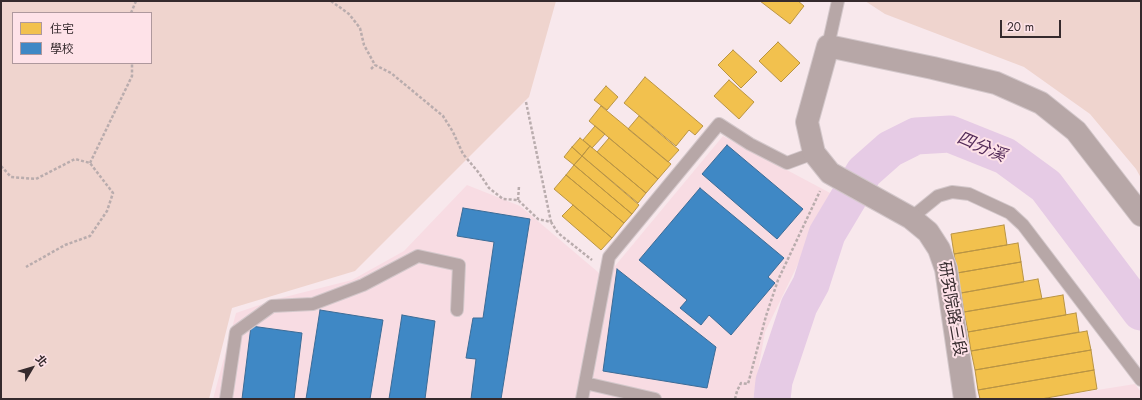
<!DOCTYPE html>
<meta charset="utf-8">
<style>
body{margin:0}
#map{position:relative;width:1142px;height:400px;overflow:hidden;background:#f8e8ec;font-family:Jost,"Noto Sans TC",sans-serif}
canvas{display:block}
.frame{position:absolute;inset:0;border:2px solid #352a2d;pointer-events:none}
.legend{position:absolute;left:12px;top:12px;width:140px;height:52px;box-sizing:border-box;background:#fee2e8;border:1px solid #ae989d;margin:0;padding:5px 7px;list-style:none;font-size:12px;color:#352a2d}
.legend li{display:flex;align-items:center;gap:8px;height:20px}
.legend b{width:20px;border:1px solid #ae989d}
.north{position:absolute;left:12px;top:348px;width:40px;height:40px;-webkit-text-stroke:3px #fee2e8;paint-order:stroke;rotate:52deg;font-size:11px;font-weight:700;line-height:16px;text-align:center;color:#352a2d}
.north::after{content:'';display:block;margin:auto;width:14px;height:18px;background:#352a2d;clip-path:polygon(50% 0,100% 100%,50% 72%,0 100%)}
.scale{position:absolute;left:1000px;top:20px;width:61px;height:18px;box-sizing:border-box;border:2px solid #352a2d;border-top:0;padding-left:5px;font-size:12px;line-height:14px;white-space:nowrap;color:#352a2d;-webkit-text-stroke:3px #fee2e8;paint-order:stroke}
</style>
<div id="map">
<canvas width="1142" height="400"></canvas>
<div class="frame"></div>
<ul class="legend">
<li><b style="height:11px;background:#f2c14e"></b>住宅</li>
<li><b style="height:11px;background:#3f88c5"></b>學校</li>
</ul>
<div class="north">北</div>
<div class="scale">20 m</div>
</div>
<script>
const ctx = document.querySelector('canvas').getContext('2d');
ctx.lineJoin = 'round';
function fillPath(path, color) {
  ctx.fillStyle = color;
  ctx.fill(path, 'evenodd');
}
function toPath(rows) {
  const path = new Path2D();
  for (const r of rows) {
    path.moveTo(r[0], r[1]);
    for (let i = 2; i < r.length; i += 2) path.lineTo(r[i], r[i + 1]);
  }
  return path;
}
function strokePath(path, color, width, dash) {
  ctx.strokeStyle = color;
  ctx.lineWidth = width;
  ctx.lineCap = dash ? 'butt' : 'round';
  ctx.setLineDash(dash || []);
  ctx.stroke(path);
}
function label(font, color, halo, rows, align = 'center') {
  ctx.font = font + ' Jost,"Noto Sans TC",sans-serif';
  ctx.lineWidth = 4;
  ctx.setLineDash([]);
  ctx.textBaseline = 'middle';
  ctx.strokeStyle = halo;
  ctx.fillStyle = color;
  for (const [text, x, y, turn = 0] of rows) {
    ctx.save();
    ctx.translate(x, y);
    ctx.rotate((+turn || 0) * Math.PI / 180);
    ctx.textAlign = isNaN(turn) ? turn : align;
    if (halo) ctx.strokeText(text, 0, 0);
    ctx.fillText(text, 0, 0);
    ctx.restore();
  }
}
fillPath(toPath([
 [723,136,832,194,765,332,753,399,213,399,236,313,277,299,352,280,404,251,467,185,520,206,605,278],
 [1135,384,1141,392,1141,399,1041,399]
]), '#f8dce3');
fillPath(toPath([
 [1,1,556,1,529,97,355,271,232,308,209,399,1,399],
 [13,13,151,13,151,63,13,63],
 [865,1,1141,1,1141,178,1136,169,1090,114,1024,67,885,14]
]), '#efd4ce');
const homes = toPath([
 [760,1,798,1,804,6,790,24,760,1],
 [778,42,800,63,781,82,759,61,778,42],
 [733,50,757,72,741,88,718,65,733,50],
 [645,77,703,126,695,135,689,130,676,146,624,103,645,77],
 [729,80,754,102,739,119,714,96,729,80],
 [606,86,618,97,607,110,594,100,606,86],
 [601,106,671,164,658,179,589,121,601,106],
 [639,116,679,150,668,162,628,129,639,116],
 [595,126,605,134,592,148,583,140,595,126],
 [580,138,590,146,582,156,572,147,580,138],
 [609,138,658,179,646,193,597,152,609,138],
 [590,146,646,193,638,203,582,156,590,146],
 [572,147,582,156,574,165,564,157,572,147],
 [582,156,639,205,632,214,574,165,582,156],
 [574,165,632,214,624,223,566,175,574,165],
 [566,175,624,223,612,238,554,189,566,175],
 [573,205,612,238,601,250,562,216,573,205],
 [1004,225,1007,245,954,254,951,234,1004,225],
 [1018,243,1021,262,957,273,954,254,1018,243],
 [1021,262,1024,282,961,293,957,273,1021,262],
 [1038,279,1042,299,964,312,961,293,1038,279],
 [1063,295,1066,315,968,332,964,312,1063,295],
 [1076,313,1079,332,971,351,968,332,1076,313],
 [1087,331,1091,350,975,370,971,351,1087,331],
 [1091,350,1094,370,978,390,975,370,1091,350],
 [1094,370,1097,389,1041,399,980,399,978,390,1094,370]
]);
fillPath(homes, '#f2c14e');
strokePath(homes, '#b99444', 1);
const schools = toPath([
 [727,145,803,209,777,239,702,174,727,145],
 [700,188,784,258,768,277,775,283,731,335,709,315,701,325,680,308,687,300,639,260,700,188],
 [463,208,530,219,501,399,471,399,476,359,466,358,473,318,483,318,494,242,457,236,463,208],
 [617,269,716,347,707,388,603,371,617,269],
 [320,310,383,320,370,399,306,399,320,310],
 [402,315,435,321,425,399,389,399,402,315],
 [251,326,302,333,294,399,242,399,251,326]
]);
fillPath(schools, '#3f88c5');
strokePath(schools, '#3c6c97', 1);
strokePath(toPath([
 [772,399,774,381,799,306,811,284,827,234,864,172,890,149,916,136,950,134,1005,156,1046,186,1141,312]
]), '#e6cbe5', 37);
const lane = toPath([
 [828,46,838,1],
 [911,218,938,196,952,192,969,194,1010,213,1023,225,1141,380],
 [585,383,655,399],
 [226,399,236,332,272,306,313,304,363,285,418,256,459,265,457,310],
 [582,399,609,257,719,124,750,144,787,163,814,153]
]);
const street = toPath([
 [965,399,946,269,939,249,928,232,911,218,830,173,814,153,807,122,828,46,933,68,996,83,1041,103,1076,131,1141,215]
]);
strokePath(lane, '#d3c7ca', 14);
strokePath(street, '#d3c7ca', 24);
strokePath(toPath([
 [331,1,349,14,360,28,364,45,375,65,391,73,443,116,453,132,463,154,479,173,489,188,503,199,518,200,538,219,551,222,558,233,592,260],
 [131,13,136,1],
 [371,69,375,65],
 [526,102,551,222],
 [90,163,132,76,132,63],
 [1,166,11,177,36,179,75,159,90,163,113,193,107,211,90,236,65,245,26,267],
 [518,200,519,186],
 [735,399,737,391,741,383,748,384,766,316,778,280,820,191]
]), '#b9acad', 2.5, [3, 2]);
strokePath(lane, '#b7a7a7', 12);
strokePath(street, '#b7a7a7', 22);
label('16px', '#352a2d', '#fee2e8', [
 ["研究院路三段",951,309,80]
]);
label('italic 17px', '#532a58', '#fee2e8', [
 ["四分溪",981,148,23]
]);
</script>
